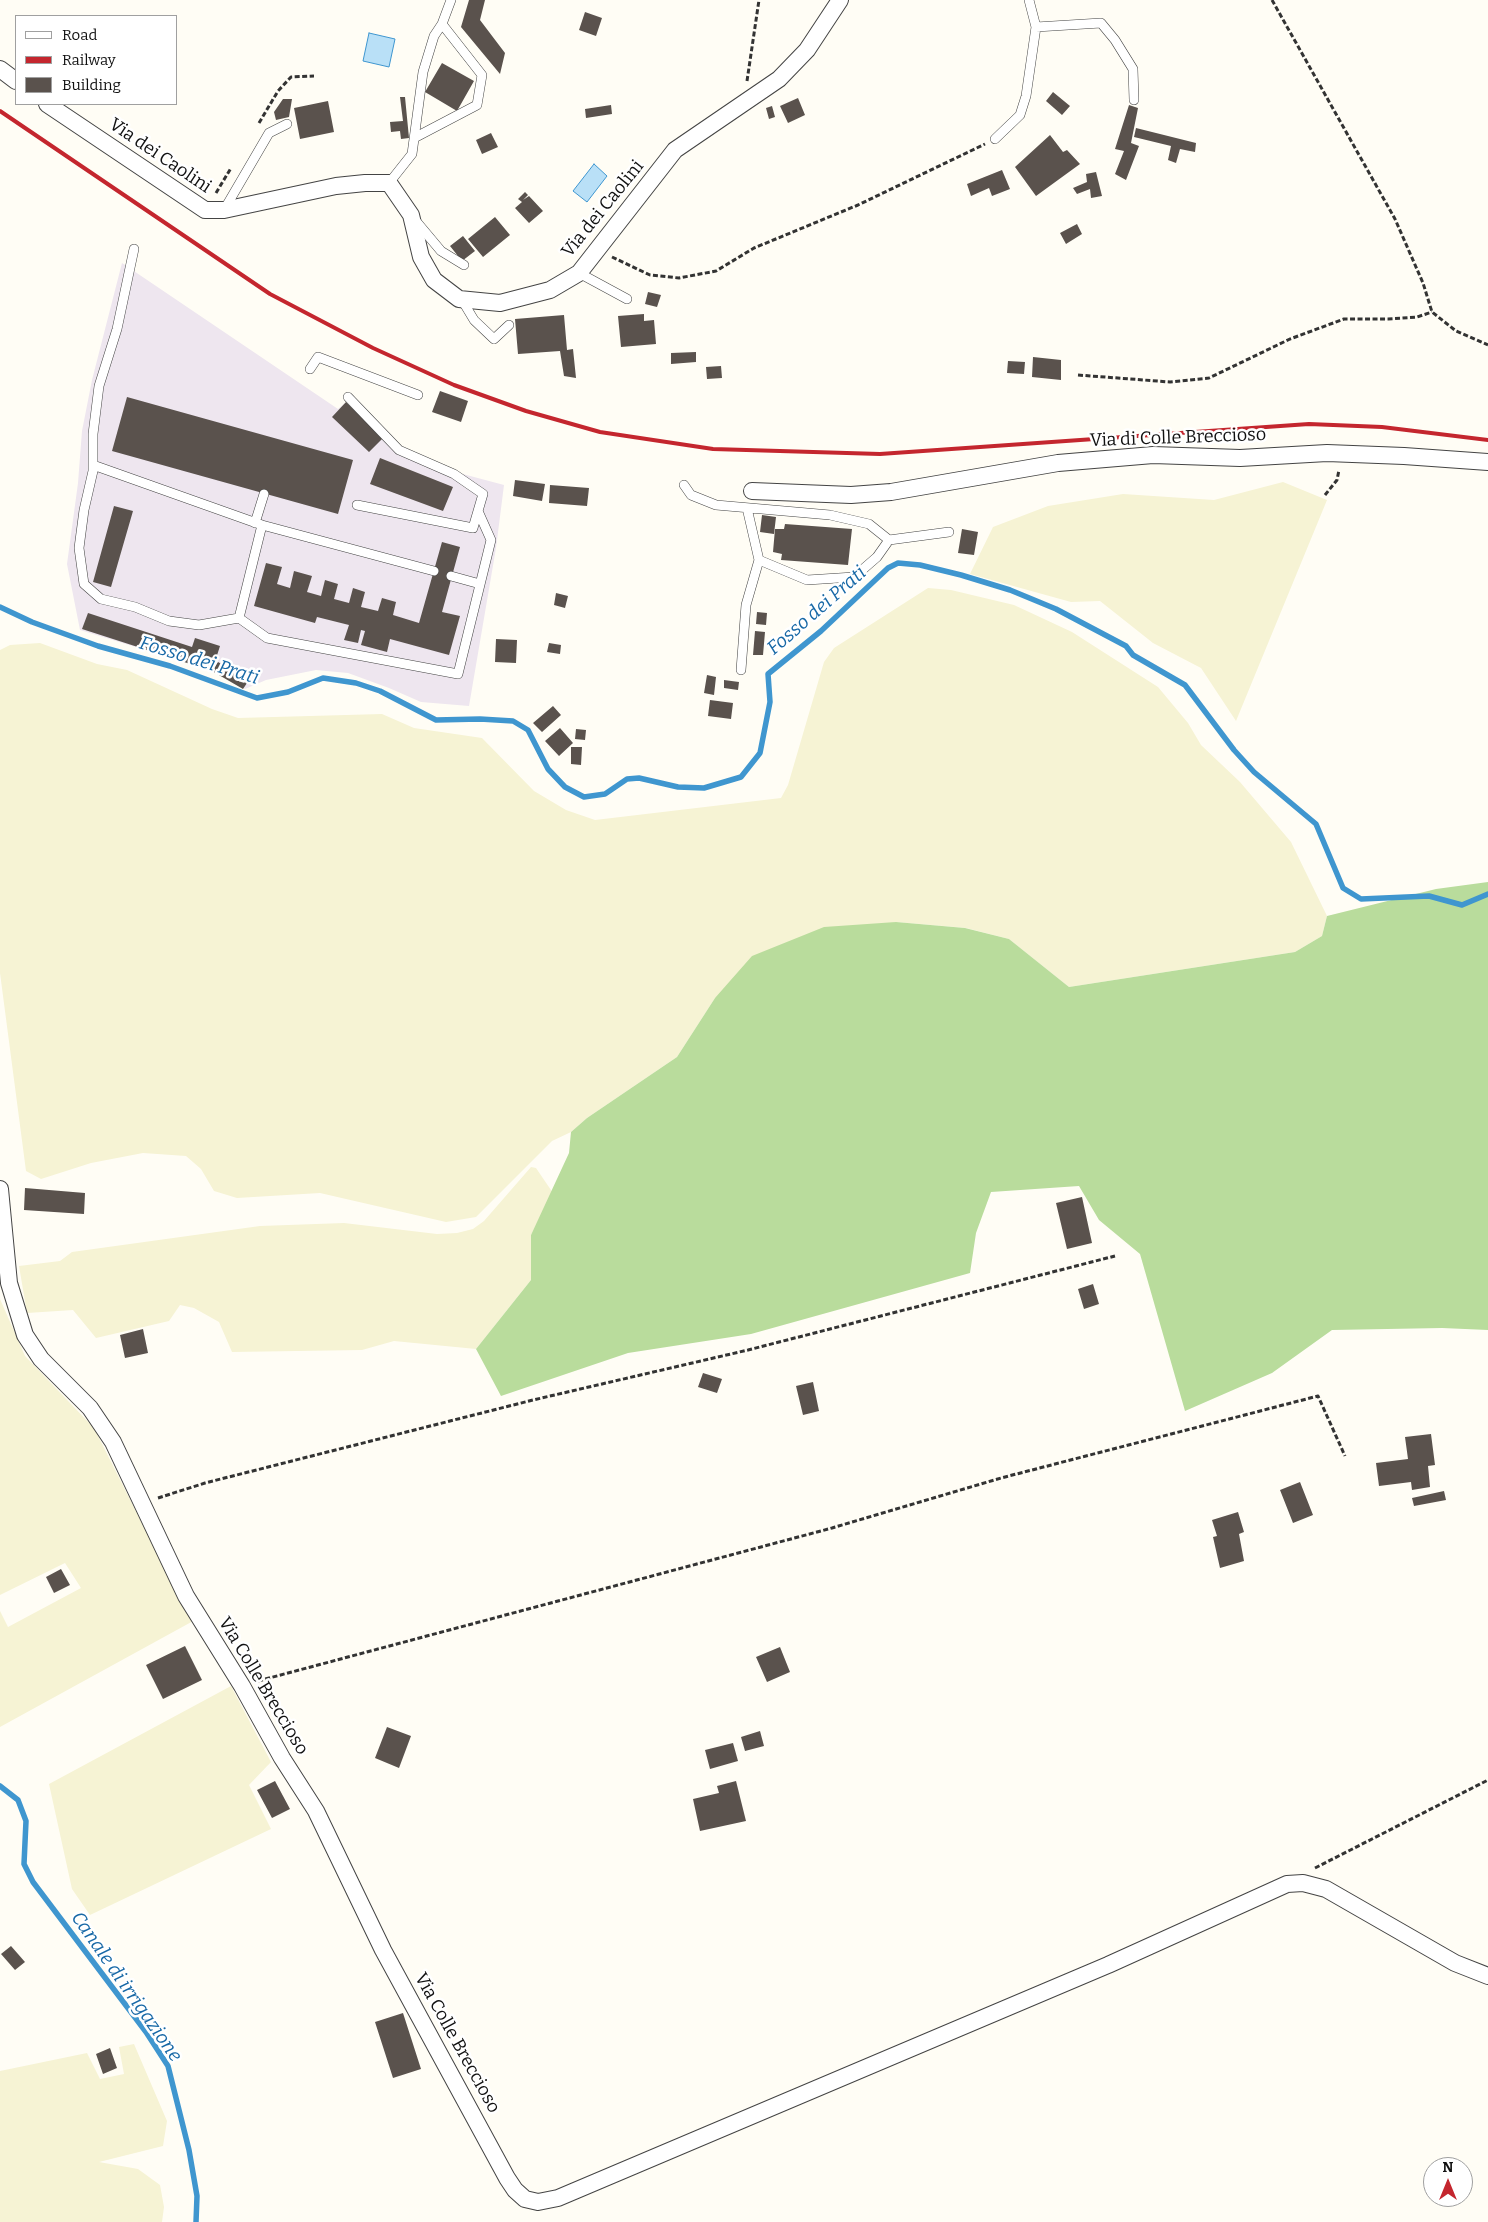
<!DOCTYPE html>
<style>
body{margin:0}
#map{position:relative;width:1488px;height:2222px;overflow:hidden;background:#fffdf5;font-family:Bitter,serif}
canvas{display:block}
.legend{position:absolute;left:15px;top:15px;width:162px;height:90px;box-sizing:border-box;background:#fff;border:1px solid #a0a0a0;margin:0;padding:6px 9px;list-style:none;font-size:15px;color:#111}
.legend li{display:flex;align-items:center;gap:10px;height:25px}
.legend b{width:25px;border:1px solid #a0a0a0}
.north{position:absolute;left:1423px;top:2157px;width:50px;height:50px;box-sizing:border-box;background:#fff;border:1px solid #a0a0a0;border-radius:50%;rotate:0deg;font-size:14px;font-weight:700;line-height:20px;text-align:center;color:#111}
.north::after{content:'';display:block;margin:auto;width:18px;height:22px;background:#c4262e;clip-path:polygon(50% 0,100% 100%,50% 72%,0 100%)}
</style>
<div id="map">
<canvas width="1488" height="2222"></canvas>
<ul class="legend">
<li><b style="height:6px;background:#fff"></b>Road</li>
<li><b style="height:6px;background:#c4262e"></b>Railway</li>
<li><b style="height:14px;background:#5a524d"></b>Building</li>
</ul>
<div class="north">N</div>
</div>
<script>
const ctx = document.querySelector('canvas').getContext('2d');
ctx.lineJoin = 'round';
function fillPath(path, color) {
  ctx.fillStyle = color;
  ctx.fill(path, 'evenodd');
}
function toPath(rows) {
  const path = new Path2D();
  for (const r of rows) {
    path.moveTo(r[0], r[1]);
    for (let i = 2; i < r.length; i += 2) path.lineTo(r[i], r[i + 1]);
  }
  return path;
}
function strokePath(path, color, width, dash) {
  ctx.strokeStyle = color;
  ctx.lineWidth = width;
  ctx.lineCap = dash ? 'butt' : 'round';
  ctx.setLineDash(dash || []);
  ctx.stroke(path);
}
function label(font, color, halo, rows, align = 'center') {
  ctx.font = font + ' Bitter,serif';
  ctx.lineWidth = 5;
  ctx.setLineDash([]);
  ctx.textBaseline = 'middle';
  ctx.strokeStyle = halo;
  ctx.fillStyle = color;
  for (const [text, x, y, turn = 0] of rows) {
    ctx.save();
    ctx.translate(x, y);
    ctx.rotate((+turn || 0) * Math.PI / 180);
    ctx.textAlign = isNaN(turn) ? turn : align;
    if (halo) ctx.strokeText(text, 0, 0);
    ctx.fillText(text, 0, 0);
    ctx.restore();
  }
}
fillPath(toPath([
 [122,263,338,409,345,403,388,439,444,469,504,485,496,548,469,706,421,702,389,688,348,673,316,670,266,680,245,689,214,671,80,630,67,564,78,483,82,431,92,380]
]), '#eee6ef');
fillPath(toPath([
 [1283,482,1327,500,1236,721,1201,668,1153,643,1100,601,1071,602,970,574,993,527,1048,506,1123,494,1214,500],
 [928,588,951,590,1014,605,1072,632,1158,687,1188,723,1201,745,1240,782,1291,842,1327,916,1322,936,1295,952,1069,987,1009,939,966,928,896,922,715,998,677,1057,587,1118,571,1132,552,1141,476,1217,446,1222,320,1193,237,1198,214,1191,201,1169,186,1156,143,1153,91,1163,41,1179,26,1171,0,973,0,650,10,645,40,643,97,664,127,670,212,709,238,718,382,714,414,728,482,738,534,791,566,810,595,820,781,798,788,785,824,662,834,648],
 [531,1167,536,1168,553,1193,531,1235,531,1280,476,1349,394,1341,362,1350,232,1352,219,1322,194,1308,180,1305,169,1321,96,1338,73,1310,27,1313,19,1266,60,1261,72,1252,260,1226,344,1223,437,1234,457,1233,473,1229,484,1221],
 [0,1299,25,1356,94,1428,155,1549,195,1620,0,1727,0,1611,8,1627,81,1588,65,1563,0,1595],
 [231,1686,271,1762,249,1785,271,1829,90,1915,72,1889,49,1784],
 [134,2044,167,2121,163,2146,99,2162,138,2169,160,2185,164,2207,162,2222,0,2222,0,2071,87,2053,100,2079,124,2074,119,2047]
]), '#f6f3d4');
fillPath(toPath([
 [1488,882,1488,1330,1442,1328,1332,1330,1272,1373,1185,1411,1140,1254,1099,1220,1079,1186,991,1192,976,1233,970,1273,751,1334,628,1353,501,1396,476,1349,531,1280,531,1235,569,1153,571,1132,587,1118,677,1057,715,998,752,956,824,927,896,922,965,928,1009,939,1069,987,1295,952,1322,936,1327,916,1436,889]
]), '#b9dc9c');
const water = toPath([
 [369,33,395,39,389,67,363,61,369,33],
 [594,164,607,176,587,202,573,191,594,164]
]);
fillPath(water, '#b9e0f7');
strokePath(water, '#3f96cf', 1);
strokePath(toPath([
 [0,607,32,622,98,646,170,666,257,698,288,692,323,678,356,683,380,691,436,720,480,719,513,721,528,730,548,769,565,787,584,797,605,794,627,779,639,778,678,787,704,788,741,777,760,753,770,702,768,674,821,631,888,568,898,563,920,565,961,575,1010,590,1056,609,1126,646,1133,655,1185,685,1234,750,1254,772,1316,824,1343,888,1361,899,1429,896,1462,905,1488,894],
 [0,1786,18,1800,26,1821,24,1864,33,1882,146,2032,168,2066,189,2150,197,2196,196,2222]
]), '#3f96cf', 5.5);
fillPath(toPath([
 [469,0,485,0,480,20,505,53,500,74,461,27],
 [585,12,602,18,596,36,579,30],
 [442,63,474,81,457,111,425,92],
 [1053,92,1070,106,1062,115,1046,101],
 [400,97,405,97,409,138,401,139,400,131,391,132,390,122,403,121],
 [798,98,805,115,788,123,780,106],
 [283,99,292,99,289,117,276,120,274,112],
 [328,101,334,132,300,139,294,108],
 [611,105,612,114,586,118,585,109],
 [1129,105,1138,108,1131,143,1139,146,1126,180,1115,174,1124,151,1115,149],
 [772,106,775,117,769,119,766,108],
 [1136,128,1196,143,1195,152,1180,149,1176,163,1168,160,1171,146,1134,137],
 [491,133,498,147,482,154,476,140],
 [1050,135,1063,152,1067,150,1080,164,1036,196,1015,167],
 [1002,170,1010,189,992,196,989,188,971,196,967,184],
 [1096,172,1102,196,1091,198,1090,189,1077,194,1073,188,1087,182,1086,174],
 [525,192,528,195,523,200,529,196,543,211,529,223,515,208,522,202,518,199],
 [495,217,510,235,483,257,468,239],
 [1077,224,1082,234,1066,244,1060,233],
 [463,236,475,251,462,261,450,246],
 [648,292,661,295,657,307,645,304],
 [644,314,644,321,654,320,656,344,621,347,618,316],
 [564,315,567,350,573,349,576,378,564,376,560,351,518,354,515,319],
 [696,352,696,362,671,364,671,353],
 [1033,357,1061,360,1061,380,1032,377],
 [1008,361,1025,362,1024,374,1007,373],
 [721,366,722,378,707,379,706,367],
 [440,391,468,401,461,422,432,412],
 [127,397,353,460,338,514,112,451],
 [346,402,383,438,369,452,332,417],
 [380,458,453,487,443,511,370,484],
 [515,480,545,484,542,501,513,496],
 [550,485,589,488,587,506,549,503],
 [114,506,133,511,111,587,93,582],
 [762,515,776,517,774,534,760,532],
 [785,524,852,529,848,565,781,560,782,554,773,552,775,529,784,529],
 [962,529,978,532,974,555,958,553],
 [442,542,460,547,442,612,460,616,449,655,390,639,387,652,361,645,365,631,361,630,358,643,344,640,349,625,317,617,315,623,254,606,266,563,282,567,277,584,290,588,294,571,312,576,307,592,321,596,325,580,338,584,334,599,349,603,353,588,365,592,361,607,378,611,382,598,396,602,393,615,419,623],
 [556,593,568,596,565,608,554,605],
 [757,612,767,613,766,625,756,624],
 [88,613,192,647,195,638,220,646,212,671,82,629],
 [755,631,765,632,763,655,753,655],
 [496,639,517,640,516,663,495,662],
 [549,643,561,645,560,654,547,652],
 [218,662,249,680,243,689,212,671],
 [707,675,716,677,714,695,704,693],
 [724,680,739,682,738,690,724,688],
 [710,700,733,703,731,719,708,716],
 [553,706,561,715,542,732,533,723],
 [560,728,573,743,559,756,545,741],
 [576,729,586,730,585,740,575,739],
 [571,747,582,747,581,765,571,764],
 [25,1188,85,1193,84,1214,24,1210],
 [1082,1197,1092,1243,1067,1249,1056,1203],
 [1093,1284,1099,1304,1084,1309,1078,1289],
 [143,1329,148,1353,125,1358,120,1335],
 [703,1373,722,1379,717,1393,698,1387],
 [813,1382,819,1411,803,1415,796,1386],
 [1431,1434,1435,1465,1428,1466,1430,1487,1412,1490,1411,1482,1379,1486,1376,1463,1408,1459,1405,1437],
 [1300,1482,1313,1515,1293,1523,1280,1490],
 [1444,1491,1446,1500,1414,1506,1412,1498],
 [1238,1512,1244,1532,1239,1534,1244,1561,1220,1568,1213,1537,1217,1536,1212,1520],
 [61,1569,70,1585,54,1593,46,1577],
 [185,1646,202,1680,163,1699,146,1665],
 [780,1647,790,1672,767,1682,756,1657],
 [387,1727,411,1736,399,1768,375,1758],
 [760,1731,764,1746,745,1751,741,1737],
 [733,1743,738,1761,710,1769,705,1750],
 [275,1781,290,1809,272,1818,257,1790],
 [736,1781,746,1821,700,1831,693,1799,719,1793,717,1786],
 [11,1946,25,1962,15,1970,1,1954],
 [403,2013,421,2069,393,2078,375,2022],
 [110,2048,117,2068,103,2074,96,2054]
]), '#5a524d');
const lane = toPath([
 [1036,27,1101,23,1115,40,1133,69,1134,100],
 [416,137,477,105,482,75,442,24,451,0],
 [995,139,1020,115,1026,96,1036,27,1029,0],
 [389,183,412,154,423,72,434,36,442,24],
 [224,210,269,133,287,124],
 [415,220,441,251,464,265],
 [134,249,117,329,99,386,93,434,93,471,84,510,79,548,84,584,101,599,135,607,169,621,199,625,239,618,267,638,458,674,491,540,478,511],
 [579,273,627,299],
 [462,300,474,320,494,339,509,325],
 [310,369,318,357,418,395],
 [348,397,399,450,454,474,483,494,473,528,357,505],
 [93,465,262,525,239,618],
 [684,485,691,495,716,505,830,515,869,524,889,540,877,557,854,577,807,580,759,560],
 [255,523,264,494],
 [262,525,434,571],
 [889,540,949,532],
 [451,576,480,584],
 [741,670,746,605,759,560,747,508]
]);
const street = toPath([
 [0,69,16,81],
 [47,104,205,210,224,210,336,186,365,183,389,183,411,215,421,257,434,280,459,299,500,303,550,290,579,273,675,150,779,79,807,50,840,0],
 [752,491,851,495,891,492,1058,463,1153,455,1240,458,1327,453,1404,456,1488,462],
 [0,1189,9,1283,25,1335,41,1359,90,1408,113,1442,186,1596,242,1686,282,1758,316,1811,383,1950,507,2178,515,2190,525,2199,538,2202,558,2198,1108,1965,1287,1884,1303,1883,1326,1889,1455,1963,1488,1976]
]);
strokePath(lane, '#444', 10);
strokePath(street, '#444', 18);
strokePath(toPath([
 [1272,0,1395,219,1423,283,1432,312,1456,331,1488,345],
 [747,81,759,0],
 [259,123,278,91,291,77,314,76],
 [216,193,231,168],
 [612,257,650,275,679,278,716,271,754,248,858,205,985,144],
 [1078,375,1170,382,1209,378,1290,339,1344,319,1388,319,1417,317,1432,312],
 [1325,495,1337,480,1339,470],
 [158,1498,205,1483,533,1400,748,1350,1115,1256],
 [258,1681,832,1528,1001,1478,1318,1396,1345,1456],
 [1315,1868,1488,1780]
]), '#333', 3, [5, 2.5]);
strokePath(lane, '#fff', 9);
strokePath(street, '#fff', 16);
strokePath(toPath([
 [0,111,270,294,373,348,454,385,526,411,600,432,713,449,880,454,1309,424,1382,427,1488,440]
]), '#c4262e', 4);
label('18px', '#111', '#fff', [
 ["Via dei Caolini",160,156,34],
 ["Via dei Caolini",603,209,-51],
 ["Via di Colle Breccioso",1178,438,-2],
 ["Via Colle Breccioso",263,1686,59],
 ["Via Colle Breccioso",457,2043,61]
]);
label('italic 19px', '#1768a6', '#fff', [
 ["Fosso dei Prati",817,611,-41],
 ["Fosso dei Prati",199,661,17],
 ["Canale di irrigazione",126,1987,55]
]);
</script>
